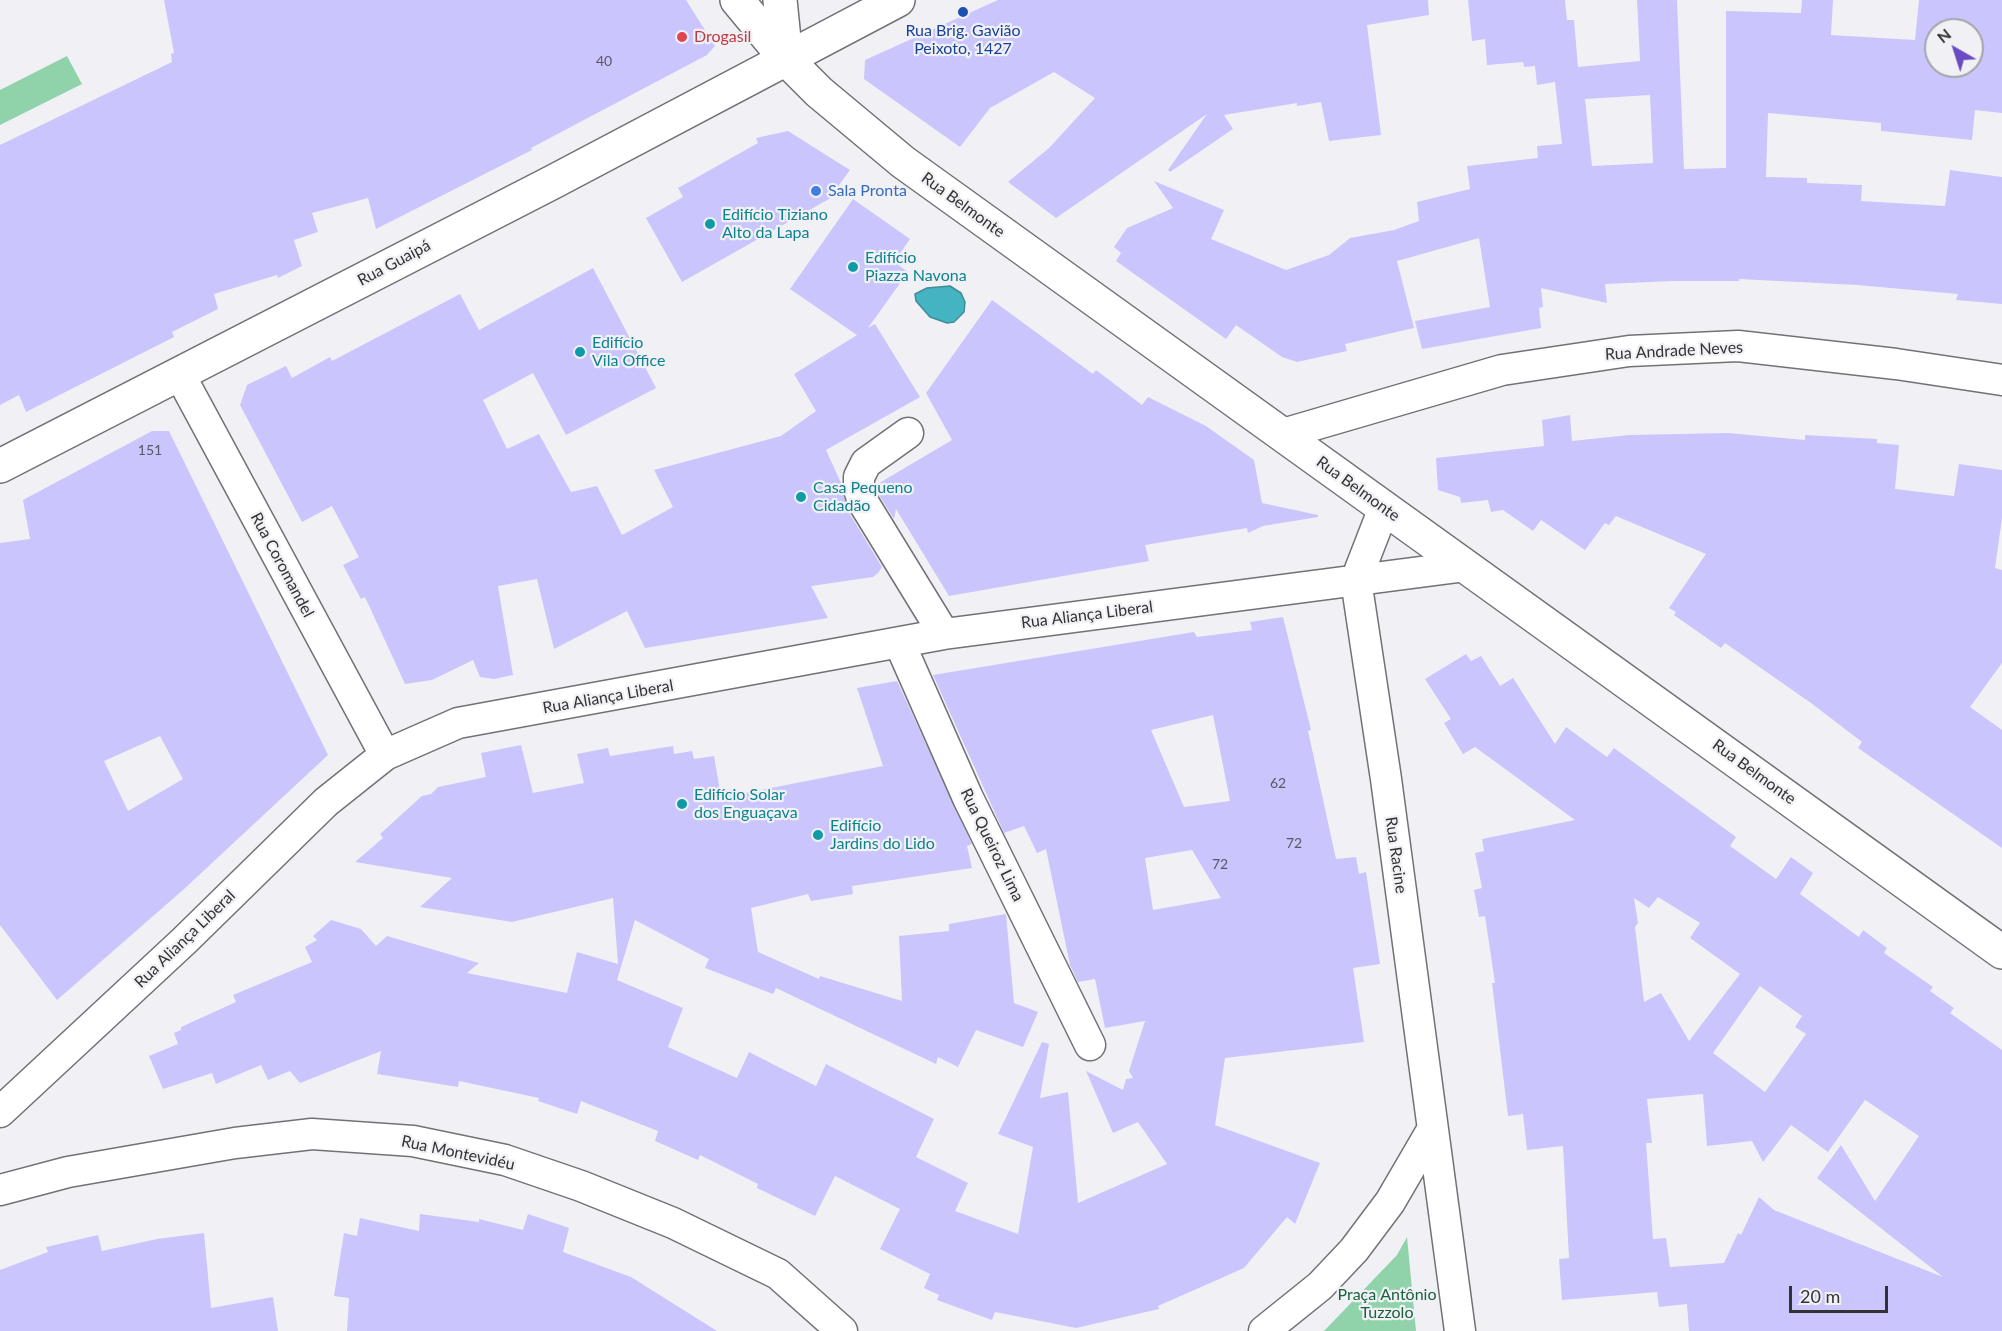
<!DOCTYPE html>
<meta charset="utf-8">
<style>
body{margin:0}
#map{position:relative;width:2002px;height:1331px;overflow:hidden;background:#f1f1f5;font-family:Lato,sans-serif}
canvas{display:block}
.north{position:absolute;left:1924px;top:18px;width:60px;height:60px;box-sizing:border-box;background:#f1f1f5;border:2px solid #a5a5a8;border-radius:50%;rotate:321deg;font-size:16px;font-weight:700;line-height:24px;text-align:center;color:#333334}
.north::after{content:'';display:block;margin:auto;width:21px;height:27px;background:#6c4ac3;clip-path:polygon(50% 0,100% 100%,50% 72%,0 100%)}
.scale{position:absolute;left:1789px;top:1286px;width:99px;height:27px;box-sizing:border-box;border:3px solid #333334;border-top:0;padding-left:8px;font-size:18px;line-height:21px;white-space:nowrap;color:#333334;-webkit-text-stroke:4px #f1f1f5;paint-order:stroke}
</style>
<div id="map">
<canvas width="2002" height="1331"></canvas>
<div class="north">N</div>
<div class="scale">20 m</div>
</div>
<script>
const ctx = document.querySelector('canvas').getContext('2d');
ctx.lineJoin = 'round';
function fillPath(path, color) {
  ctx.fillStyle = color;
  ctx.fill(path, 'evenodd');
}
function toPath(rows) {
  const path = new Path2D();
  for (const r of rows) {
    path.moveTo(r[0], r[1]);
    for (let i = 2; i < r.length; i += 2) path.lineTo(r[i], r[i + 1]);
  }
  return path;
}
function strokePath(path, color, width, dash) {
  ctx.strokeStyle = color;
  ctx.lineWidth = width;
  ctx.lineCap = dash ? 'butt' : 'round';
  ctx.setLineDash(dash || []);
  ctx.stroke(path);
}
function label(font, color, halo, rows, align = 'center') {
  ctx.font = font + ' Lato,sans-serif';
  ctx.lineWidth = 4.5;
  ctx.setLineDash([]);
  ctx.textBaseline = 'middle';
  ctx.strokeStyle = halo;
  ctx.fillStyle = color;
  for (const [text, x, y, turn = 0] of rows) {
    ctx.save();
    ctx.translate(x, y);
    ctx.rotate((+turn || 0) * Math.PI / 180);
    ctx.textAlign = isNaN(turn) ? turn : align;
    if (halo) ctx.strokeText(text, 0, 0);
    ctx.fillText(text, 0, 0);
    ctx.restore();
  }
}
fillPath(toPath([
 [67,56,82,84,0,125,0,90],
 [1407,1237,1416,1331,1324,1331,1397,1255]
]), '#90d3aa');
const water = toPath([
 [950,286,961,293,965,302,964,312,954,322,947,323,930,317,916,301,915,294,927,288,950,286]
]);
fillPath(water, '#44b3c2');
strokePath(water, '#3f8d97', 1.5);
fillPath(toPath([
 [164,0,686,0,715,46,707,55,531,148,532,150,376,229,368,198,312,213,318,232,294,240,302,266,278,278,277,275,214,294,218,309,172,332,174,337,26,412,19,395,0,405,0,145,172,62,171,54,174,53],
 [998,0,1428,0,1429,15,1367,25,1381,135,1329,141,1321,102,1297,106,1297,103,1224,115,1233,129,1170,172,1168,170,1207,114,1056,218,1008,182,1049,148,1095,98,1054,72,990,108,960,147,864,79,865,60],
 [1468,0,1565,0,1567,20,1574,20,1578,67,1640,61,1637,0,1677,0,1684,169,1726,168,1726,11,1801,13,1802,0,1833,0,1831,35,1915,40,1919,0,2002,0,2002,113,1975,110,1972,140,1881,131,1881,123,1768,113,1766,177,1807,178,1807,183,1862,185,1861,201,1945,206,1950,170,2002,177,2002,304,1956,300,1958,294,1857,285,1739,279,1739,281,1673,281,1605,284,1607,303,1541,288,1543,307,1539,308,1541,328,1422,349,1415,321,1490,307,1479,238,1397,261,1414,328,1345,344,1347,351,1297,362,1282,357,1236,325,1226,339,1116,261,1121,253,1114,247,1127,228,1173,208,1154,181,1224,210,1211,239,1286,270,1329,255,1350,238,1394,230,1419,221,1417,202,1470,189,1467,166,1538,158,1537,146,1562,144,1555,82,1537,85,1535,66,1524,67,1523,62,1487,65,1485,39,1472,41],
 [1936,30,1972,30,1972,66,1936,66],
 [1650,95,1653,163,1592,166,1585,99],
 [788,131,850,170,829,199,682,282,646,218,683,197,678,188,758,143,756,138],
 [853,199,910,239,894,262,908,272,868,328,875,324,920,397,826,450,842,485,848,511,882,567,878,573,873,577,811,586,828,618,645,648,627,611,554,649,537,579,498,586,513,675,494,679,480,677,473,660,432,680,405,684,365,597,361,599,343,565,359,557,332,506,302,522,240,405,247,385,286,366,292,378,330,357,332,361,460,294,479,330,593,268,656,388,566,435,533,373,483,400,507,449,539,434,571,492,597,486,622,535,673,507,654,470,781,436,816,411,794,374,857,335,790,289],
 [992,300,1093,374,1096,370,1142,405,1148,397,1206,426,1254,460,1262,503,1318,515,1318,517,1263,526,1248,533,1247,528,1145,545,1149,561,949,596,896,509,894,519,879,495,876,485,952,440,926,393],
 [1570,415,1572,441,1629,435,1728,433,1805,440,1805,435,1877,439,1877,443,1899,445,1895,489,1954,496,1959,464,2002,470,2002,518,1995,568,2002,570,2002,663,1970,707,2002,730,2002,848,1858,748,1862,742,1811,703,1725,643,1721,648,1674,615,1676,612,1669,608,1706,554,1616,516,1609,525,1605,523,1585,550,1541,520,1533,531,1503,510,1491,512,1488,500,1461,503,1460,497,1438,490,1436,458,1544,446,1542,420],
 [152,431,169,431,328,755,183,890,57,1000,0,925,0,543,30,539,23,500],
 [160,736,183,779,128,811,104,761],
 [1283,617,1311,730,1308,731,1336,859,1356,857,1359,874,1366,872,1380,964,1353,968,1364,1042,1225,1058,1215,1125,1320,1163,1295,1224,1287,1217,1244,1268,1158,1306,1159,1309,1076,1328,995,1312,992,1320,937,1300,939,1295,924,1288,930,1274,880,1249,900,1209,835,1176,815,1216,757,1188,758,1184,700,1155,698,1160,655,1141,658,1131,581,1101,577,1114,538,1101,539,1098,459,1081,458,1087,377,1074,381,1051,300,1083,290,1071,268,1080,261,1065,216,1084,212,1073,163,1089,149,1056,178,1044,174,1033,181,1030,181,1027,236,1002,233,995,312,962,305,947,317,940,313,936,331,920,361,929,376,946,387,936,479,963,467,973,567,993,577,952,618,964,613,898,512,922,420,907,452,878,355,862,383,838,380,834,422,796,431,794,438,787,486,777,481,753,521,745,533,793,584,783,577,754,608,748,610,756,673,746,674,754,692,751,694,759,714,756,720,791,734,789,735,795,883,766,857,688,897,681,972,844,967,846,972,868,852,886,853,894,811,901,808,894,751,908,758,952,819,979,820,976,902,1001,899,936,949,931,949,924,1006,914,1014,1003,1038,1012,1023,1047,976,1030,958,1067,938,1057,936,1064,776,988,773,994,705,968,709,959,635,920,617,980,683,1008,668,1047,737,1078,749,1052,816,1086,826,1064,934,1119,916,1157,968,1183,955,1211,1018,1234,1033,1147,998,1134,1042,1042,1049,1044,1040,1098,1068,1092,1078,1203,1167,1164,1138,1122,1113,1133,1086,1071,1123,1090,1126,1079,1133,1078,1129,1071,1145,1021,1105,1028,1095,979,1078,982,1070,965,1046,849,1037,853,1024,826,1004,833,933,675,1194,632,1197,637,1252,630,1250,622],
 [1213,715,1230,801,1184,807,1151,730],
 [1192,850,1221,898,1153,910,1145,858],
 [1466,654,1471,661,1481,656,1500,686,1513,678,1555,744,1566,727,1607,757,1614,748,1736,837,1730,846,1776,879,1791,857,1813,873,1800,894,1859,937,1863,930,1887,948,1884,953,1933,987,1930,991,1954,1008,1950,1013,2002,1050,2002,1331,1689,1331,1687,1304,1659,1307,1657,1292,1562,1300,1559,1259,1569,1258,1563,1146,1527,1150,1523,1114,1508,1116,1492,983,1495,983,1485,916,1479,917,1474,890,1482,888,1475,853,1484,851,1482,839,1575,820,1475,747,1463,754,1444,723,1451,719,1425,679],
 [1658,897,1700,923,1690,938,1740,974,1689,1041,1661,993,1644,1002,1635,927,1638,923,1634,898,1649,908],
 [1760,986,1802,1016,1795,1027,1806,1034,1765,1092,1713,1053],
 [1703,1094,1707,1146,1752,1141,1763,1162,1791,1125,1828,1152,1865,1100,1919,1136,1875,1201,1841,1145,1817,1178,1943,1277,1774,1210,1759,1197,1741,1235,1738,1233,1724,1263,1670,1267,1666,1238,1653,1239,1646,1143,1652,1143,1647,1099],
 [420,1214,479,1222,479,1219,523,1230,528,1214,569,1228,563,1252,631,1277,717,1331,347,1331,349,1298,334,1296,344,1233,357,1236,360,1218,419,1231],
 [204,1233,211,1308,273,1297,278,1331,0,1331,0,1270,48,1252,46,1247,98,1235,102,1251,157,1239]
]), '#cac5fc');
const minor = toPath([
 [180,375,385,755],
 [908,433,866,463,859,477,859,489,863,502,944,634],
 [1283,434,1502,370,1629,351,1738,346,1896,364,2002,380],
 [1356,580,1386,779,1460,1331],
 [1356,580,1384,508],
 [900,644,968,798,1090,1045],
 [0,1112,184,941,326,802,385,755,458,723,944,634,1466,566],
 [0,1190,68,1172,235,1143,312,1134,413,1141,505,1160,581,1186,673,1223,778,1274,842,1331],
 [1264,1331,1320,1286,1354,1250,1390,1202,1432,1130]
]);
const tertiary = toPath([
 [737,0,786,59]
]);
const secondary = toPath([
 [780,0,786,59],
 [786,59,819,92,903,162,2002,952],
 [0,466,551,183,898,0]
]);
strokePath(minor, '#727175', 33);
strokePath(tertiary, '#727175', 36);
strokePath(secondary, '#727175', 36);
strokePath(minor, '#fff', 30);
strokePath(tertiary, '#fff', 33);
strokePath(secondary, '#fff', 33);
for (const [x, y, r, color] of [
 [963,12,6,"#1a4fb4"],
 [682,37,6,"#e0444e"],
 [816,191,6,"#3f7fe0"],
 [710,224,6,"#0f9aa8"],
 [853,267,6,"#0f9aa8"],
 [580,352,6,"#0f9aa8"],
 [801,497,6,"#0f9aa8"],
 [682,804,6,"#0f9aa8"],
 [818,835,6,"#0f9aa8"]
]) {
  const dot = new Path2D();
  dot.arc(x, y, r, 0, 2 * Math.PI);
  ctx.fillStyle = color;
  ctx.fill(dot);
  strokePath(dot, '#f1f1f5', 2);
}
label('14px', '#595866', null, [
 ["40",604,61],
 ["151",150,450],
 ["62",1278,783],
 ["72",1294,843],
 ["72",1220,864]
]);
label('16px', '#164399', '#f1f1f5', [
 ["Rua Brig. Gavião",963,31],
 ["Peixoto, 1427",963,49]
]);
label('16px', '#be3a42', '#f1f1f5', [
 ["Drogasil",694,37]
], 'left');
label('16px', '#366cbe', '#f1f1f5', [
 ["Sala Pronta",828,191]
], 'left');
label('16px', '#333334', '#f1f1f5', [
 ["Rua Belmonte",963,205,36],
 ["Rua Guaipá",394,263,-28],
 ["Rua Andrade Neves",1674,351,-3],
 ["Rua Belmonte",1358,489,36],
 ["Rua Coromandel",282,565,62],
 ["Rua Aliança Liberal",1087,615,-7],
 ["Rua Aliança Liberal",608,697,-10],
 ["Rua Belmonte",1754,772,36],
 ["Rua Queiroz Lima",992,845,64],
 ["Rua Racine",1396,855,82],
 ["Rua Aliança Liberal",185,939,-44],
 ["Rua Montevidéu",458,1153,12]
]);
label('16px', '#0d838f', '#f1f1f5', [
 ["Edifício Tiziano",722,215],
 ["Alto da Lapa",722,233],
 ["Edifício",865,258],
 ["Piazza Navona",865,276],
 ["Edifício",592,343],
 ["Vila Office",592,361],
 ["Casa Pequeno",813,488],
 ["Cidadão",813,506],
 ["Edifício Solar",694,795],
 ["dos Enguaçava",694,813],
 ["Edifício",830,826],
 ["Jardins do Lido",830,844]
], 'left');
label('16px', '#19623d', '#f1f1f5', [
 ["Praça Antônio",1387,1295],
 ["Tuzzolo",1387,1313]
]);
</script>
